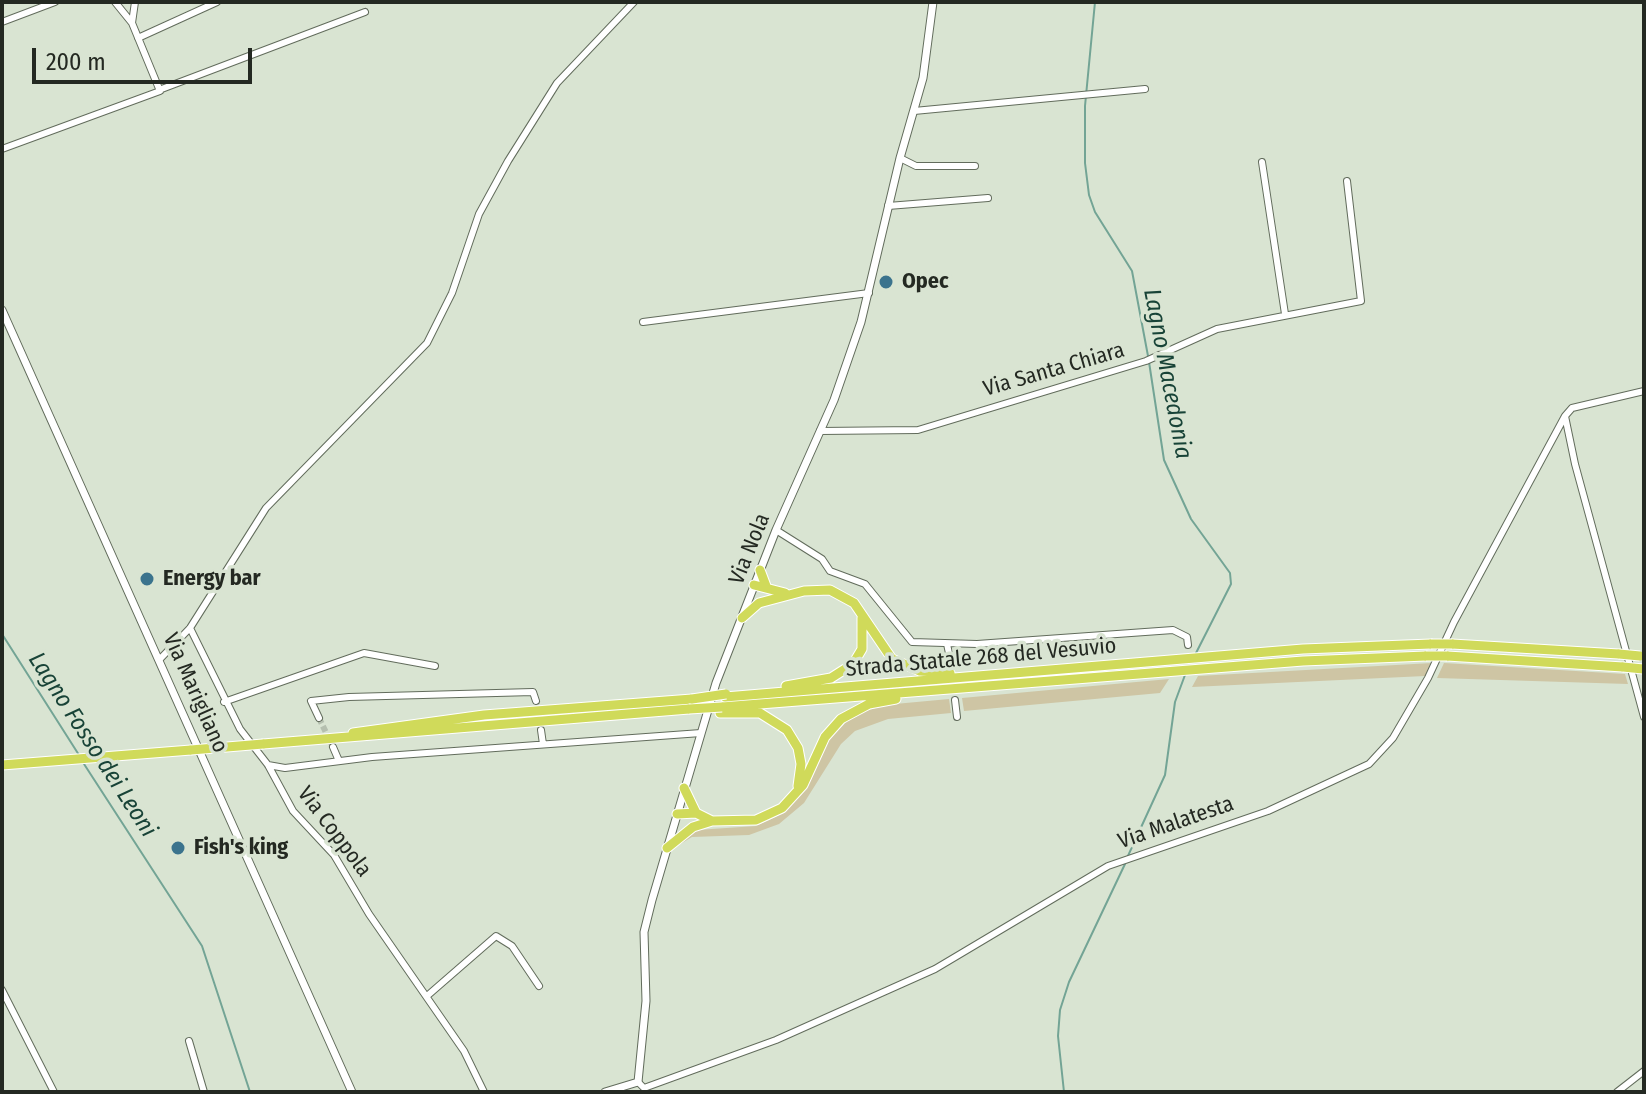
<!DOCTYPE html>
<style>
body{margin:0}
#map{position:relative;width:1646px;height:1094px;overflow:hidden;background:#d9e4d2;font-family:"Fira Sans Condensed",sans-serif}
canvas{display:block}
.frame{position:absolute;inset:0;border:4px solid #242922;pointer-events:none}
.scale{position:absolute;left:32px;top:48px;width:220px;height:36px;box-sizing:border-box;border:4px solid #242922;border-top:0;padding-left:10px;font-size:24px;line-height:28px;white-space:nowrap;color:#242922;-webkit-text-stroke:6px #d9e4d2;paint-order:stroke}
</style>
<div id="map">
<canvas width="1646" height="1094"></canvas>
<div class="frame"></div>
<div class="scale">200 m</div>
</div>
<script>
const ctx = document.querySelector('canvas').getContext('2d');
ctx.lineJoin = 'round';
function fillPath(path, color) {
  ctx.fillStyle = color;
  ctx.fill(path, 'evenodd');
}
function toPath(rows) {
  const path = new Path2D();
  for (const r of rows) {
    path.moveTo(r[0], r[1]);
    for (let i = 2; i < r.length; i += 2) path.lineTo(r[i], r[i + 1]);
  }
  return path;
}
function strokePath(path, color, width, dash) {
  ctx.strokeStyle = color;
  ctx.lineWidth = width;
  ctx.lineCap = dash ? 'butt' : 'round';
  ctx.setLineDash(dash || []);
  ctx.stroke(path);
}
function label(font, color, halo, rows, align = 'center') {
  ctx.font = font + ' "Fira Sans Condensed",sans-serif';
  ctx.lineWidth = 7;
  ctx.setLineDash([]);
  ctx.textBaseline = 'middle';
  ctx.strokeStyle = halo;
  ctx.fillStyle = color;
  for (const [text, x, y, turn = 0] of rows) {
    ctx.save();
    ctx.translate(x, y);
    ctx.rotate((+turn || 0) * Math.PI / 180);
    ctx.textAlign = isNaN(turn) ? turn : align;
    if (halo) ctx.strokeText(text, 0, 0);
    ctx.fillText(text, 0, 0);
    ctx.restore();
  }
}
fillPath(toPath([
 [1432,663,1425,676,1192,687,1198,676],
 [1444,663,1625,674,1628,684,1437,678],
 [1169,679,1160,693,964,711,962,698],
 [949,699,951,713,888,719,855,731,841,744,804,803,779,824,749,835,692,837,672,849,697,830,756,826,784,813,803,792,824,745,852,716,884,705]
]), '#cec5a4');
strokePath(toPath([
 [1095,2,1085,106,1085,163,1089,195,1095,212,1132,271,1148,356],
 [1149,362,1164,460,1191,519,1230,573,1231,584,1195,655],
 [2,634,79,755],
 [84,764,202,946,250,1092],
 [1127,858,1165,775,1175,702,1185,675],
 [1064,1092,1058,1036,1060,1010,1069,982,1125,864]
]), '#73a495', 2);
strokePath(toPath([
 [319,718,333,747]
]), '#b5bfaf', 6, [6, 3]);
const minor = toPath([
 [115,2,132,23],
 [2,22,55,2],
 [138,38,217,2],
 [159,90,365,12],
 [914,111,1145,89],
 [2,149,160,91,132,23,135,2],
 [900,158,916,166,975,166],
 [1262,162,1285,314],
 [888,206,988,198],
 [643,322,869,293],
 [1644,391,1572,408,1565,416,1575,464,1644,717],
 [820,431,918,430,1146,361,1217,329,1361,301,1347,181],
 [776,530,822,559,830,571,865,584,912,642,977,644,1173,630,1187,637,1188,645],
 [190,628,240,729,268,765,293,811,334,855,369,914,464,1051,484,1092],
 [947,644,951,663],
 [160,659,190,628,266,508,427,343,452,293,479,214,508,161,557,83,634,2],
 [955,700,957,717],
 [224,702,364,653,435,666],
 [319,718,311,701,349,697,533,692,536,701],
 [541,730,543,744],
 [333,747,339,761],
 [268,765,285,768,372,757,701,733],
 [2,990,54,1092],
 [427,996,496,936,512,946,539,986],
 [189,1041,204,1092],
 [638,1082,644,1088,776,1040,935,969,1108,866,1268,811,1369,764,1393,738,1428,678,1454,622,1565,416],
 [1617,1092,1644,1071]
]);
const tertiary = toPath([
 [2,310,352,1092],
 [605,1092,638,1082,646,1001,644,932,652,900,716,683,776,530,834,400,861,322,900,158,923,78,933,2]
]);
const trunk = toPath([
 [760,570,766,586],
 [754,585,785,593],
 [742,618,759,603,804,591,830,590,854,603,892,659,920,671,950,673],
 [1452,644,1619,654],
 [1447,656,1623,667],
 [786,686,831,678,853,664,862,649,862,618],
 [725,697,1303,649,1431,644],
 [722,707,1303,661,1426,656],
 [720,713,760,713,787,730,798,748,801,764,798,786],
 [353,733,484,715,692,699],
 [263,744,689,709],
 [2,765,191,750],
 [684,788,696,813],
 [677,814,696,813,712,821],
 [667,848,693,827,712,821,756,820,782,808,803,785,825,737,841,719,869,704,896,699]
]);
strokePath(minor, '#626c5c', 8);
strokePath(tertiary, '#626c5c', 9);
strokePath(trunk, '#fff', 11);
strokePath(minor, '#fff', 6);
strokePath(tertiary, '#fff', 7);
strokePath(trunk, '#d0da5a', 9);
const trunkBridge = toPath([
 [1431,644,1452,644],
 [1619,654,1640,656],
 [1426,656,1447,656],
 [1623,667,1643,669],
 [692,699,726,694],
 [689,709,722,707],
 [191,750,263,744]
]);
strokePath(trunkBridge, '#fff', 11, []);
strokePath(trunkBridge, '#d0da5a', 9);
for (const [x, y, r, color] of [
 [886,282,8,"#3b738d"],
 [147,579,8,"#3b738d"],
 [178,848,8,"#3b738d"]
]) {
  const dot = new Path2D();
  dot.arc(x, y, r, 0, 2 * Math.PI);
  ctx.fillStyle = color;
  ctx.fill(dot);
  strokePath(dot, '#d9e4d2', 3);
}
label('bold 22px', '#242922', '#d9e4d2', [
 ["Opec",902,282],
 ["Energy bar",163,579],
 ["Fish's king",194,848]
], 'left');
label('22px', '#242922', '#d9e4d2', [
 ["Via Santa Chiara",1054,370,-16],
 ["Via Nola",750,549,-68],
 ["Strada Statale 268 del Vesuvio",981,658,-5],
 ["Via Marigliano",195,693,66],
 ["Via Malatesta",1176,823,-19],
 ["Via Coppola",334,832,53]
]);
label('italic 24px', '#184337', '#d9e4d2', [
 ["Lagno Macedonia",1167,374,79],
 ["Lagno Fosso dei Leoni",92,745,57]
]);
</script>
